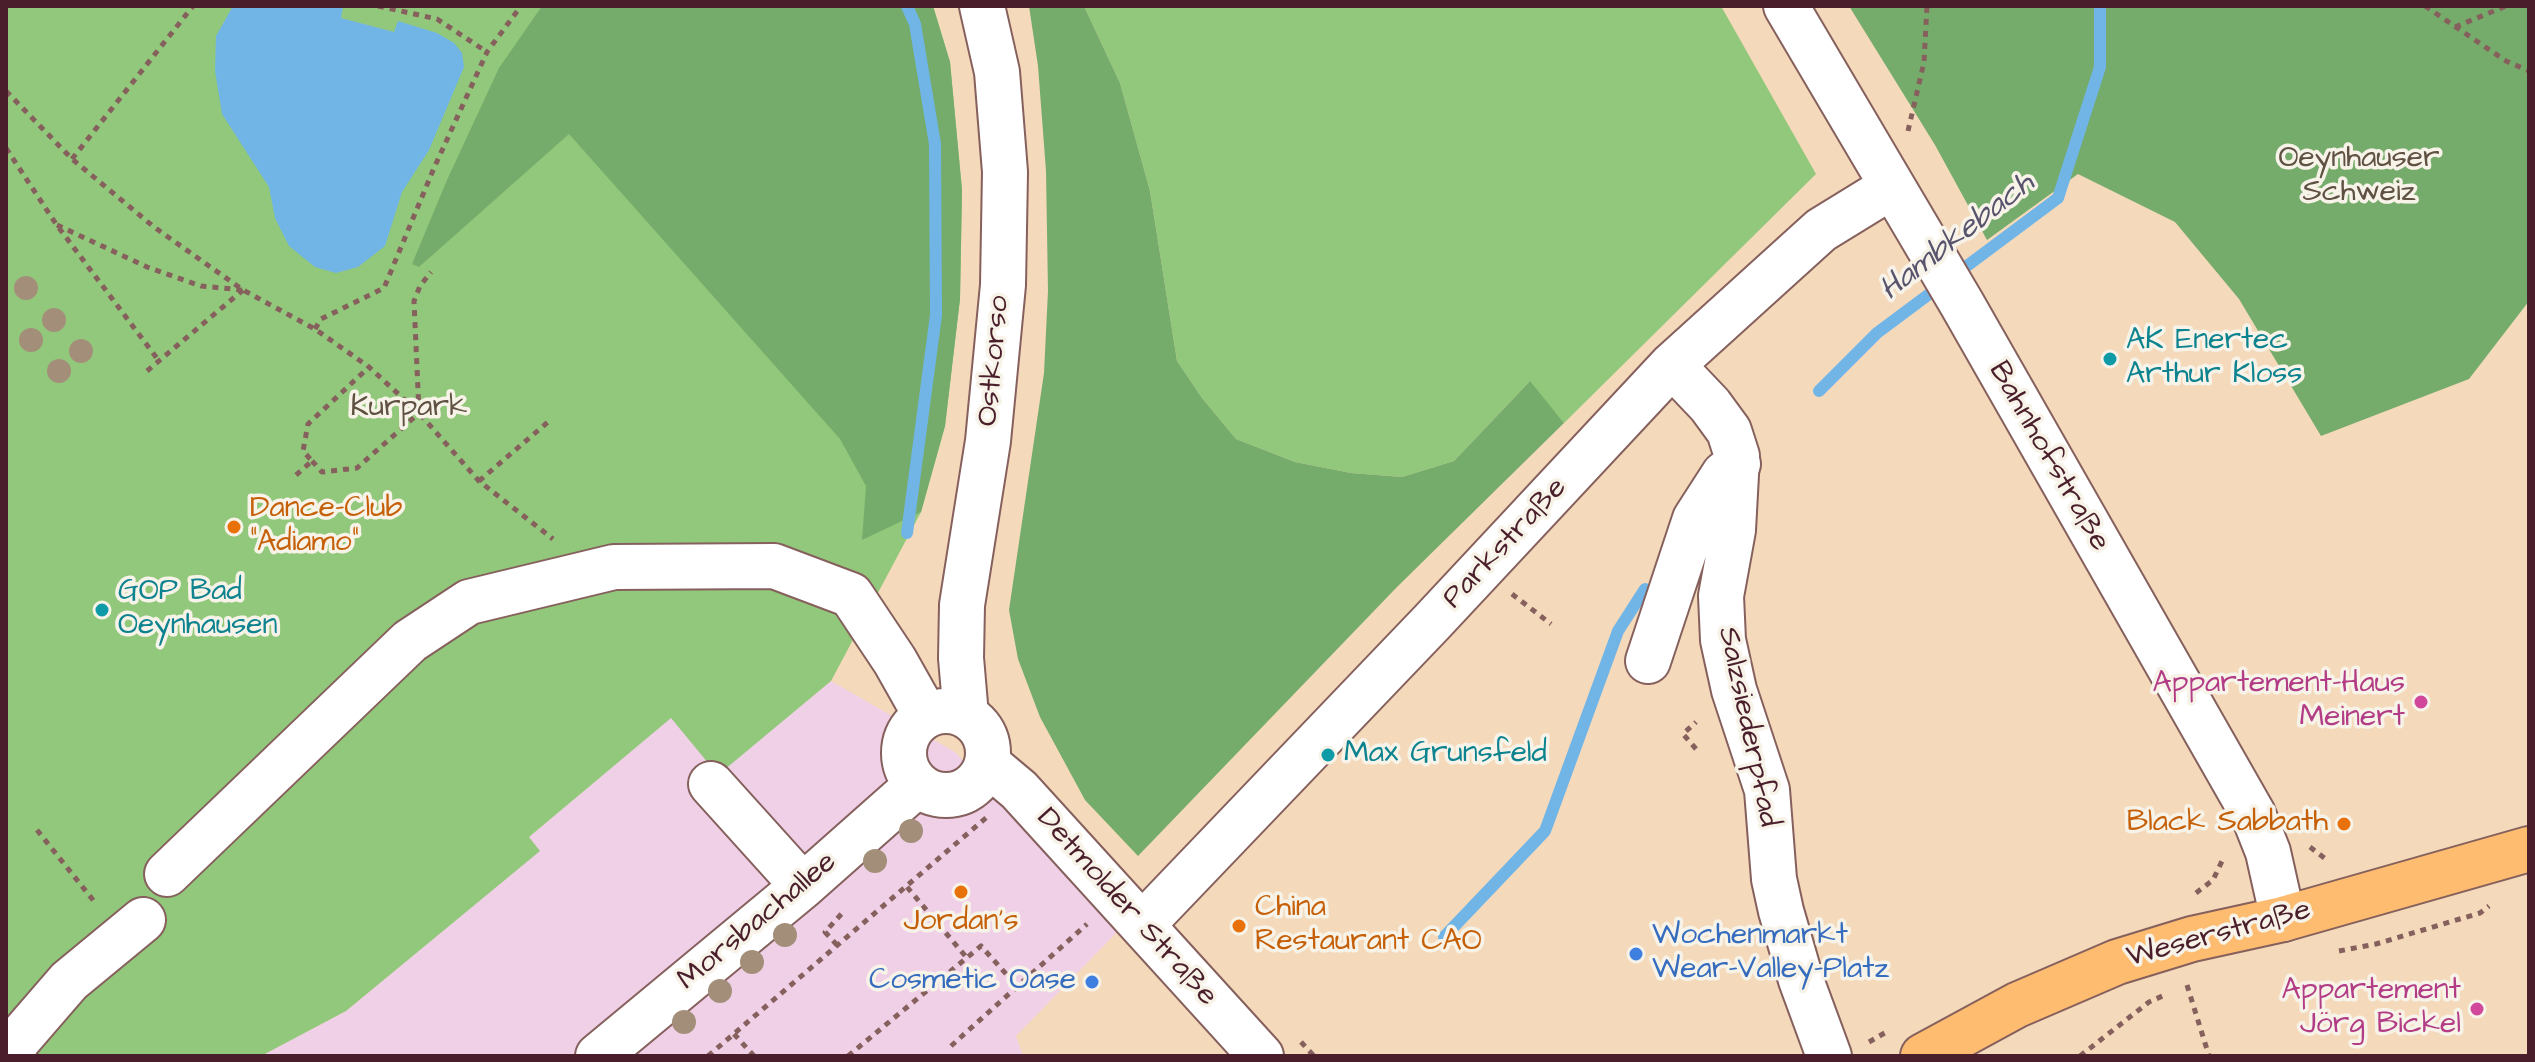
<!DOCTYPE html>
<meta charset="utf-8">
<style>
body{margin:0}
#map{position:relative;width:2535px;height:1062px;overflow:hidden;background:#f4d9bb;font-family:"Architects Daughter",sans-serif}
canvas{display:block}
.frame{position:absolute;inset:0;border:8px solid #4a1f2b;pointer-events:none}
</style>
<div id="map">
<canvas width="2535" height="1062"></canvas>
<div class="frame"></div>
</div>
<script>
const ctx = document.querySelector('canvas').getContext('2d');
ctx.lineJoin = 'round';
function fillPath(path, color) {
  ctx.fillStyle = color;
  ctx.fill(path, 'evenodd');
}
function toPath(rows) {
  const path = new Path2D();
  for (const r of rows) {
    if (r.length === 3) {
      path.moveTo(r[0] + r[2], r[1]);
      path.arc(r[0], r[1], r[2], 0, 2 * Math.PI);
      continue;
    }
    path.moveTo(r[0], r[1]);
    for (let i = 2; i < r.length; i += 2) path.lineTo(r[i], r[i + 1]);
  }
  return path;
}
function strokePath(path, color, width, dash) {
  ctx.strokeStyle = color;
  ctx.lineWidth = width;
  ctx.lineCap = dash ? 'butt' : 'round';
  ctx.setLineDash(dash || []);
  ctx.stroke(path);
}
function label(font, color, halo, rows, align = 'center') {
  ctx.font = font + ' "Architects Daughter",sans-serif';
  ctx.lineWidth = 7;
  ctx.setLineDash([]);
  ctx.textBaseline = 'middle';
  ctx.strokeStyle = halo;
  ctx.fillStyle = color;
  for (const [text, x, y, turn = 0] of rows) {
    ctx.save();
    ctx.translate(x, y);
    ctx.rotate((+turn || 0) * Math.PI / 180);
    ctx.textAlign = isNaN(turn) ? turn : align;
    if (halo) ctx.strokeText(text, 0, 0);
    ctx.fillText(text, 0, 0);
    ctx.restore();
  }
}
fillPath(toPath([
 [831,681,955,752,1120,929,1016,1036,1023,1056,261,1056,346,1011,539,851,529,837,671,717,718,774]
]), '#efd0e6');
fillPath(toPath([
 [6,6,933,6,950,62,962,190,960,299,945,426,921,512,831,681,718,775,671,718,529,837,540,851,346,1011,261,1056,6,1056],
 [1084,6,1721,6,1816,174,1564,423,1529,382,1454,461,1402,477,1351,473,1295,462,1236,439,1202,398,1177,361,1150,191,1120,83]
]), '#92c87b');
fillPath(toPath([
 [542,6,933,6,950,62,962,190,960,299,945,426,921,512,862,540,866,486,840,439,569,134,419,267,412,264,447,180,499,68],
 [1029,6,1084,6,1120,83,1150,191,1177,361,1202,398,1236,439,1295,462,1351,473,1402,477,1454,461,1530,381,1564,423,1397,587,1138,856,1085,800,1040,717,1018,659,1009,610,1044,373,1048,291,1046,171,1038,66],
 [1849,6,2529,6,2529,301,2469,379,2321,436,2239,299,2175,222,2078,174,1987,240,1935,145]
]), '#75ac6b');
fillPath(toPath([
 [233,6,343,6,341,18,394,32,398,21,437,33,454,43,462,53,464,67,429,150,402,192,385,246,358,267,336,273,315,267,289,246,275,218,269,187,222,114,215,71,216,36]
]), '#71b5e7');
strokePath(toPath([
 [907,6,915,24,935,144,936,315,907,533],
 [1819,391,1877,333,2058,198,2100,67,2100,6],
 [1444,937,1545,831,1618,631,1645,589]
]), '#71b5e7', 12);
const minor = toPath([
 [1786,6,1962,304,2253,814,2268,852,2283,919],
 [1672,365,1710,405,1729,431,1737,456,1733,530,1721,596,1723,640,1734,690,1767,790,1774,879,1781,911,1801,980,1829,1056],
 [1648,661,1695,519,1724,474,1738,464],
 [946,753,42],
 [966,716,961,658,962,605,988,441,1003,285,1005,172,997,72,982,6],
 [988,764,1019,790,1261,1056],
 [711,784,803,886],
 [167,874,410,641,469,602,614,567,774,566,851,595,895,661,926,716],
 [1142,925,1432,622,1672,365,1821,230,1891,187],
 [10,1056,18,1040,69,981,143,920],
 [598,1056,803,886,917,785]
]);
const major = toPath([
 [1923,1056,2017,1005,2117,962,2192,939,2283,919,2529,849]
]);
strokePath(minor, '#86605d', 48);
strokePath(major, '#86605d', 48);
strokePath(toPath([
 [378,6,437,19,487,52],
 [2425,6,2506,61,2529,71],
 [2455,27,2506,6],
 [6,91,72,159,154,227,243,290,315,329,369,367,419,413,479,481,553,539],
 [1908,131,1924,62,1927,6],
 [6,148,56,224,159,361],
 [72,159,193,6],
 [57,225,147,267,201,286,242,290],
 [315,329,321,319,384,288,434,168,487,52,521,6],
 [147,371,243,290],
 [419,412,414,301,420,286,431,272],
 [312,461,322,472,357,468,419,413],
 [296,475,312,461,303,451,308,424,369,367],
 [479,481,548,422],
 [1512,594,1551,624],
 [1696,749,1683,734,1696,722],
 [37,830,97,905],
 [2310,847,2327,860],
 [907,887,967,958],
 [2196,893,2213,880,2222,861,2226,860],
 [837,945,825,932,845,910],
 [2339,951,2376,944,2480,913,2489,906],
 [2187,985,2209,1056],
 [734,1034,754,1056],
 [1301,1042,1314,1056],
 [1869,1042,1888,1031],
 [951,1046,1087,924],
 [708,1056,987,817],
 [848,1056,981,946,1017,986],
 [2080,1056,2149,1002,2167,994]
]), '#86605d', 5, [6, 6]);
strokePath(minor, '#fff', 44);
strokePath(major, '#fdbc6f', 44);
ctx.fillStyle = '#a38f79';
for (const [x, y] of [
 [26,288],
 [54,320],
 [31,340],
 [81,351],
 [59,371],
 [911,831],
 [875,861],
 [785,935],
 [752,962],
 [720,991],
 [684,1022]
]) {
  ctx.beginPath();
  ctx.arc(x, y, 12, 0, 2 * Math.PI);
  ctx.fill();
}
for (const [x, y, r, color] of [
 [2110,359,8,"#0f9aa8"],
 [234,527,8,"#e8710a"],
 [102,610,8,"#0f9aa8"],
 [2421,702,8,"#d1479c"],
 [1328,755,8,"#0f9aa8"],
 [2344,824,8,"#e8710a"],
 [961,892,8,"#e8710a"],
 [1239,926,8,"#e8710a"],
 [1636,954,8,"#3f7fe0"],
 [1092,982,8,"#3f7fe0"],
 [2477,1009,8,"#d1479c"]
]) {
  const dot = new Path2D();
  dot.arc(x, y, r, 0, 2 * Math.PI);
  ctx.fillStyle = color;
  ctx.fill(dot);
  strokePath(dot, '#f7f3e8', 3);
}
label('30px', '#605243', '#f7f3e8', [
 ["Oeynhauser",2359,160],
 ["Schweiz",2359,194],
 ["Kurpark",409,409]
]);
label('30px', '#0d838f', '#f7f3e8', [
 ["AK Enertec",2126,342],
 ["Arthur Kloss",2126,376],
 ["GOP Bad",118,593],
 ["Oeynhausen",118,627],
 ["Max Grunsfeld",1344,755]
], 'left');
label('30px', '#4a1f2b', '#f7f3e8', [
 ["Ostkorso",995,361,-85],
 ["Bahnhofstraße",2048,457,60],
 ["Parkstraße",1506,544,-47],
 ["Salzsiederpfad",1747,727,78],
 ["Detmolder Straße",1126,908,48],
 ["Morsbachallee",758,922,-40],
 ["Weserstraße",2219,935,-15]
]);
label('30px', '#c56008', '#f7f3e8', [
 ["Dance-Club",250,510],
 ["\"Adiamo\"",250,544],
 ["Black Sabbath",2328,824,"right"],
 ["China",1255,909],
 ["Restaurant CAO",1255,943],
 ["Jordan's",961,923,"center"]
], 'left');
label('30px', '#b23c85', '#f7f3e8', [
 ["Appartement-Haus",2405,685],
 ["Meinert",2405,719],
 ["Appartement",2461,992],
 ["Jörg Bickel",2461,1026]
], 'right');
label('30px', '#366cbe', '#f7f3e8', [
 ["Wochenmarkt",1652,937],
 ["Wear-Valley-Platz",1652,971],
 ["Cosmetic Oase",1076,982,"right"]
], 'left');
label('italic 32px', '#58546d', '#f7f3e8', [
 ["Hambkebach",1958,238,-38]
]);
</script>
